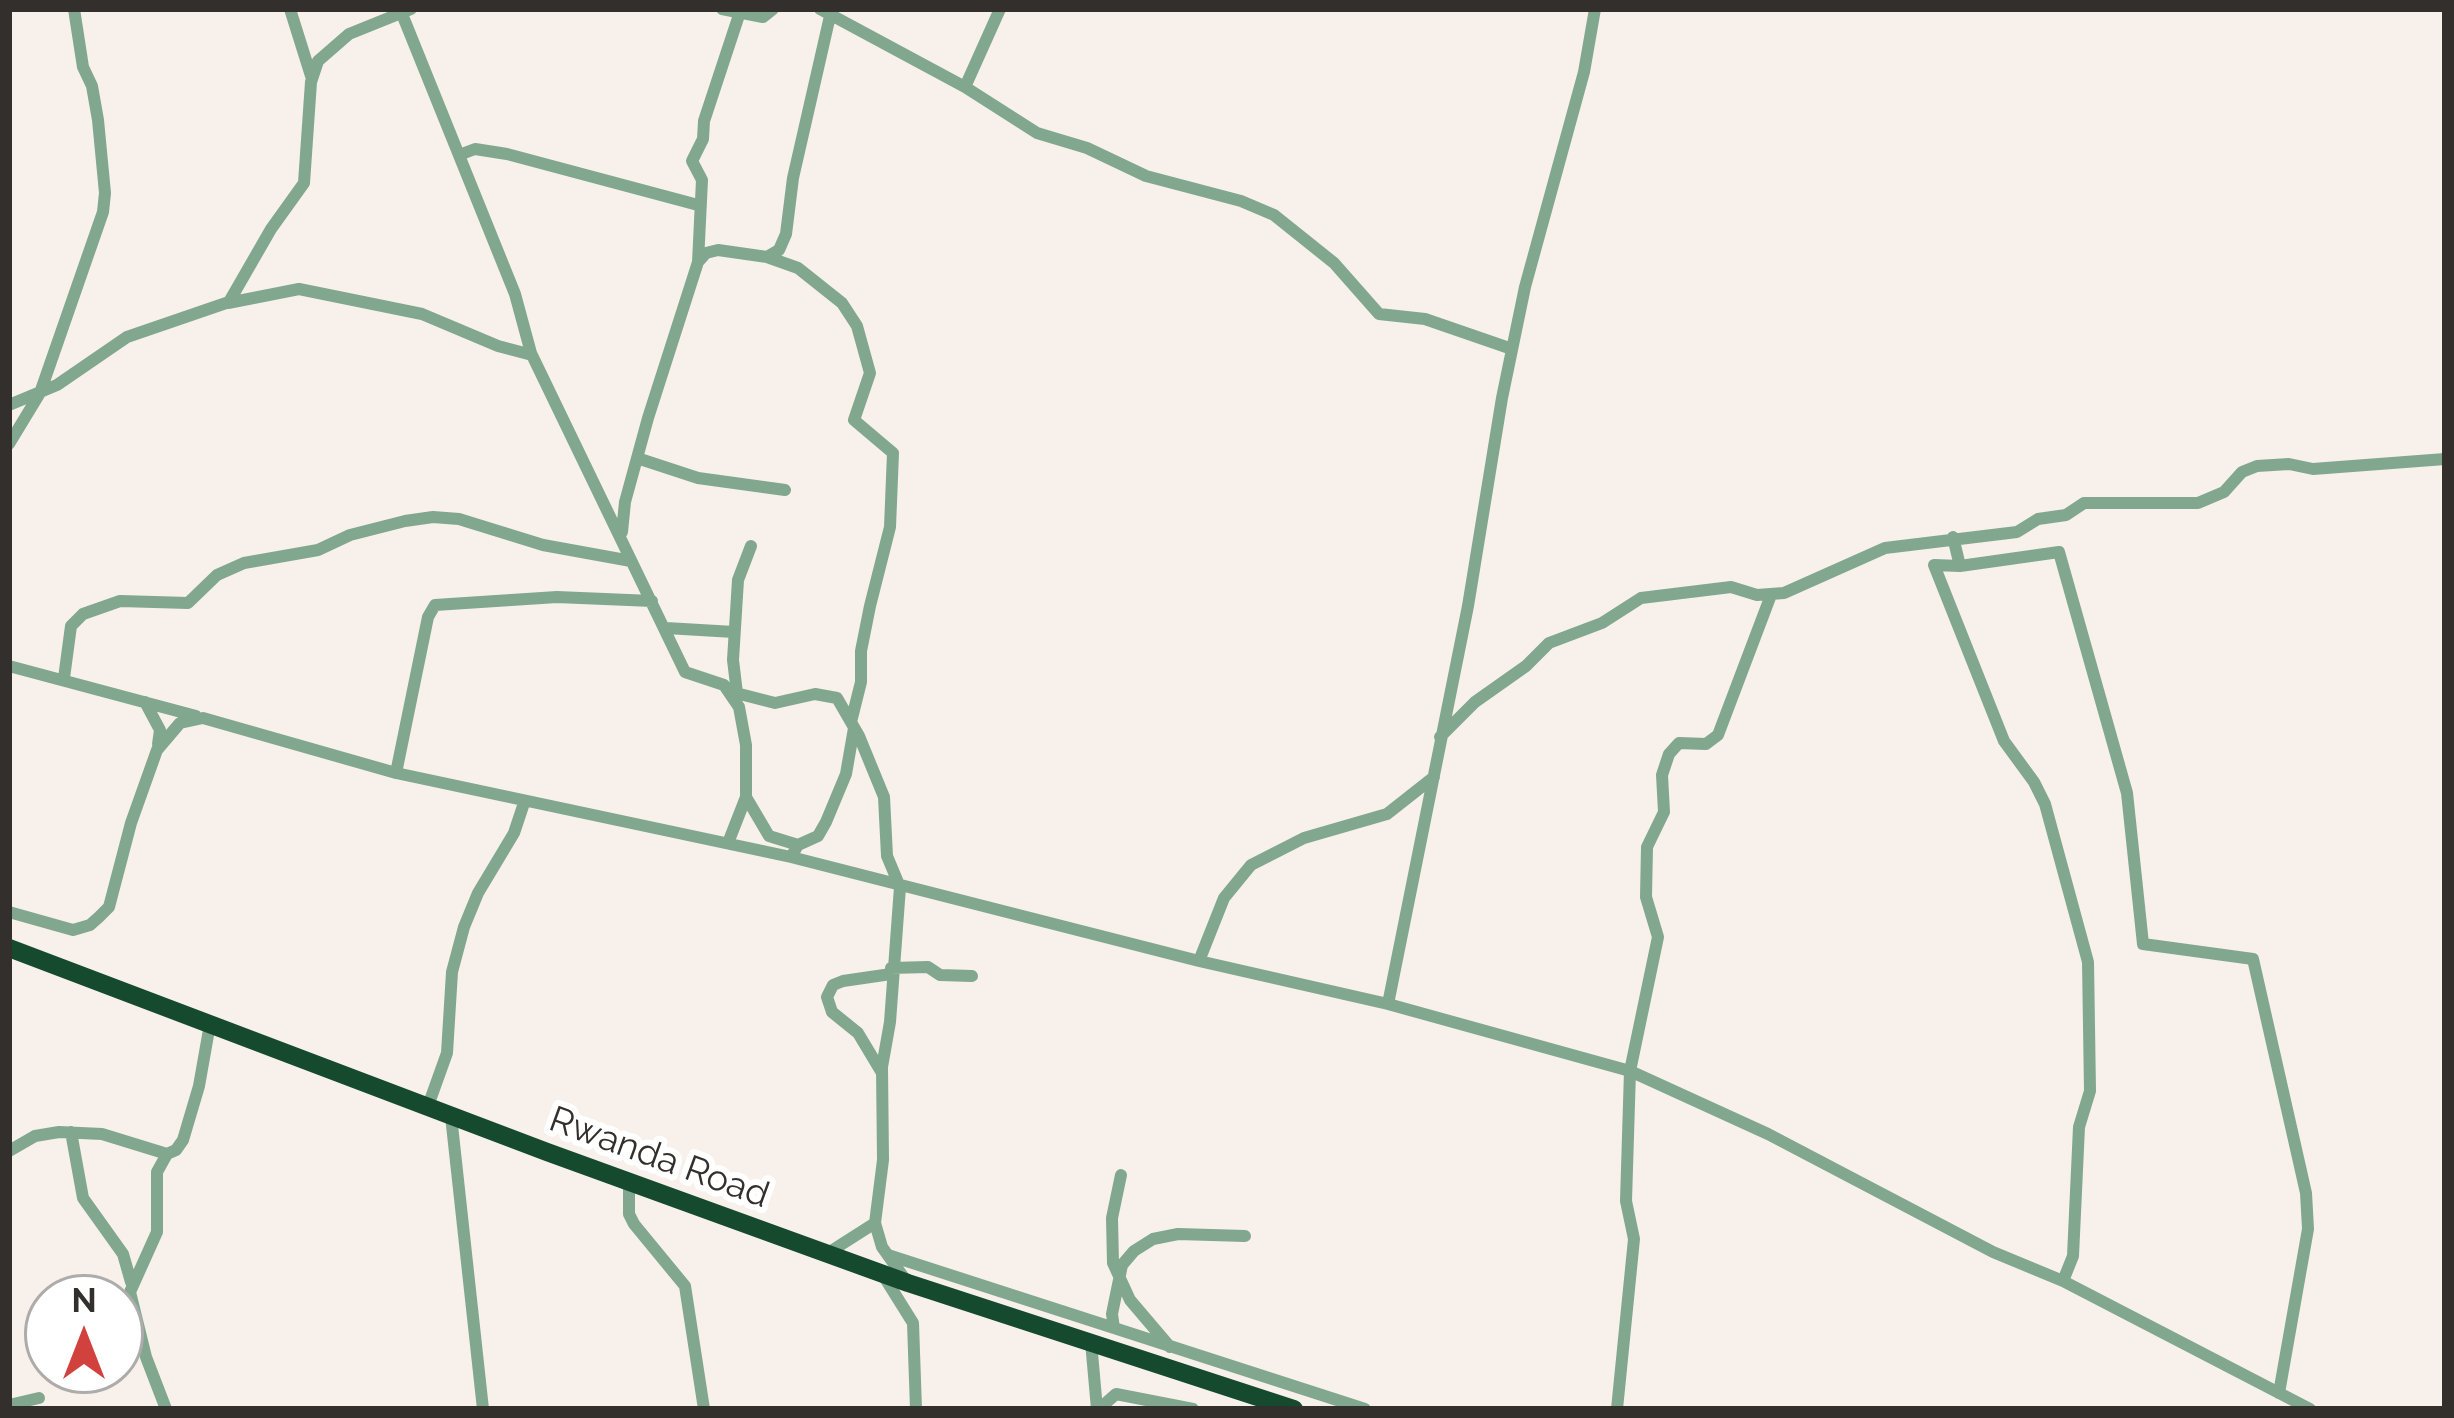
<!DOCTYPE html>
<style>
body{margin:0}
#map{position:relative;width:2454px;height:1418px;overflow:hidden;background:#f8f0eb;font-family:Raleway,sans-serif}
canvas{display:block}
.frame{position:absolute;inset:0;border:12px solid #322f2d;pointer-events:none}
.north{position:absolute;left:24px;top:1274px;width:120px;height:120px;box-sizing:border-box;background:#fff;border:3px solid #adacab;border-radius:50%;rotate:0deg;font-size:33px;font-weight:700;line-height:48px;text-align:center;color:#322f2d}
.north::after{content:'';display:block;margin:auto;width:42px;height:54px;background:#d1423f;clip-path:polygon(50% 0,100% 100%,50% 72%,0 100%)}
</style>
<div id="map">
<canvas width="2454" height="1418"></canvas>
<div class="frame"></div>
<div class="north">N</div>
</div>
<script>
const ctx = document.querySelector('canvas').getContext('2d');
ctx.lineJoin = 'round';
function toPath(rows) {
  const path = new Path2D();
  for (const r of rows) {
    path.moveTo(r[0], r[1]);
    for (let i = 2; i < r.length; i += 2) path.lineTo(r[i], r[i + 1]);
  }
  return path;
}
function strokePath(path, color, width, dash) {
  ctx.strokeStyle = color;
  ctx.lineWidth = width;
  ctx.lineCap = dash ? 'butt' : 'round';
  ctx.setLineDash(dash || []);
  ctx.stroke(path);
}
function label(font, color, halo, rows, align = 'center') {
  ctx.font = font + ' Raleway,sans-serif';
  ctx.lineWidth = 12;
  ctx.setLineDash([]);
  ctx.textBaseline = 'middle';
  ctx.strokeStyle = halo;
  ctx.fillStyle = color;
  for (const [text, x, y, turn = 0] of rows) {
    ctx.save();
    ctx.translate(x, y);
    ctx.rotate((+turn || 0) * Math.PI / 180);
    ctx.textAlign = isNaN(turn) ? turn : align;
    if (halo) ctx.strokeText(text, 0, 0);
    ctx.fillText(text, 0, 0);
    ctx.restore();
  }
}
strokePath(toPath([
 [290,9,311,76],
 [400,9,515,294,531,353,685,672,724,685,739,707,746,745,746,797,728,843],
 [722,9,763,17,773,9],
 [820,9,965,87,1037,133,1087,148,1146,176,1241,201,1274,215,1334,263,1379,314,1425,319,1512,349],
 [965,87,1000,9],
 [459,155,475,149,507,154,698,205],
 [767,257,779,250,786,234,793,178,830,16],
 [698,262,702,180,692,161,703,139,704,121,740,12],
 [228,303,299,289,422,314,498,346,532,355],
 [9,405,57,385,127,337,229,302,271,229,304,183,311,82,318,61,349,34,411,9],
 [9,444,40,393,103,212,105,193,98,120,92,86,83,67,74,9],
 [640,459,698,478,785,490],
 [622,532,625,502,648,418,698,262,706,253,718,250,767,257,798,268,842,303,857,326,870,373,854,420,893,453,890,527,870,606,861,651,861,682,851,722],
 [1953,537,1960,566,1934,565,2004,741,2034,782,2045,804,2088,962,2090,1091,2079,1127,2073,1256,2063,1281],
 [1960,566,2059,552,2127,793,2143,944,2253,959,2306,1193,2308,1229,2279,1393],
 [666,628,734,632],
 [9,666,196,716],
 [64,678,71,626,83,614,120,601,188,603,217,575,244,563,318,550,350,535,405,521,433,517,459,519,543,545,631,561],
 [732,692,775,703,815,694,837,698,859,736,884,797,887,856,900,887,890,1022,882,1067,883,1160,875,1223,828,1253],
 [737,693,733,660,738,580,751,546],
 [145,702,160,730,158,744],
 [1440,737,1475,702,1526,666,1549,643,1602,623,1641,598,1731,587,1757,595,1784,593,1885,548,2017,532,2038,519,2066,515,2084,503,2198,503,2224,492,2242,472,2257,466,2289,464,2313,469,2445,459],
 [396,773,428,617,435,605,557,597,652,601],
 [746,797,769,836,798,845],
 [791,857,798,845,818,836,826,822,846,774,854,728],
 [9,912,73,930,90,925,99,917,109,907,131,823,157,750,180,723,203,718,396,773,791,857,1199,961,1388,1004,1630,1071,1768,1134,1993,1252,2063,1281,2310,1409],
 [1199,961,1224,898,1251,865,1304,838,1387,814,1434,777],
 [891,968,928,967,940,975,972,976],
 [1388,1004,1468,606,1502,398,1525,287,1584,72,1595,9],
 [882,1073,858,1033,832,1012,827,997,833,985,843,981,891,974],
 [428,1106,447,1053,452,972,464,927,478,893,514,833,524,803],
 [451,1116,483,1409],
 [71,1132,83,1198,123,1254,131,1282],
 [9,1151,35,1136,59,1132,102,1134,167,1154,176,1150,183,1140,199,1086,210,1024],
 [1121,1175,1112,1218,1113,1263,1130,1300,1170,1347],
 [629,1182,629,1214,634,1224,685,1286,704,1409],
 [875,1223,882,1247,907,1282],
 [888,1255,1365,1409],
 [883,1275,913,1323,916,1409],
 [1114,1328,1112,1314,1122,1265,1134,1251,1153,1239,1178,1234,1245,1236],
 [1091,1342,1097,1409],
 [9,1405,39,1398],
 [166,1409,146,1357,130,1292,157,1232,157,1172,167,1154],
 [1099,1409,1116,1394,1193,1409],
 [1617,1409,1634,1239,1626,1201,1630,1071,1658,937,1646,897,1647,847,1664,812,1662,775,1669,754,1679,743,1706,744,1718,735,1771,595]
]), '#81a78f', 12);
strokePath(toPath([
 [9,948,547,1152,908,1283,1294,1409]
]), '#154a2f', 18);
label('36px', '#322f2d', '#fff', [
 ["Rwanda Road",659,1158,20]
]);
</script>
